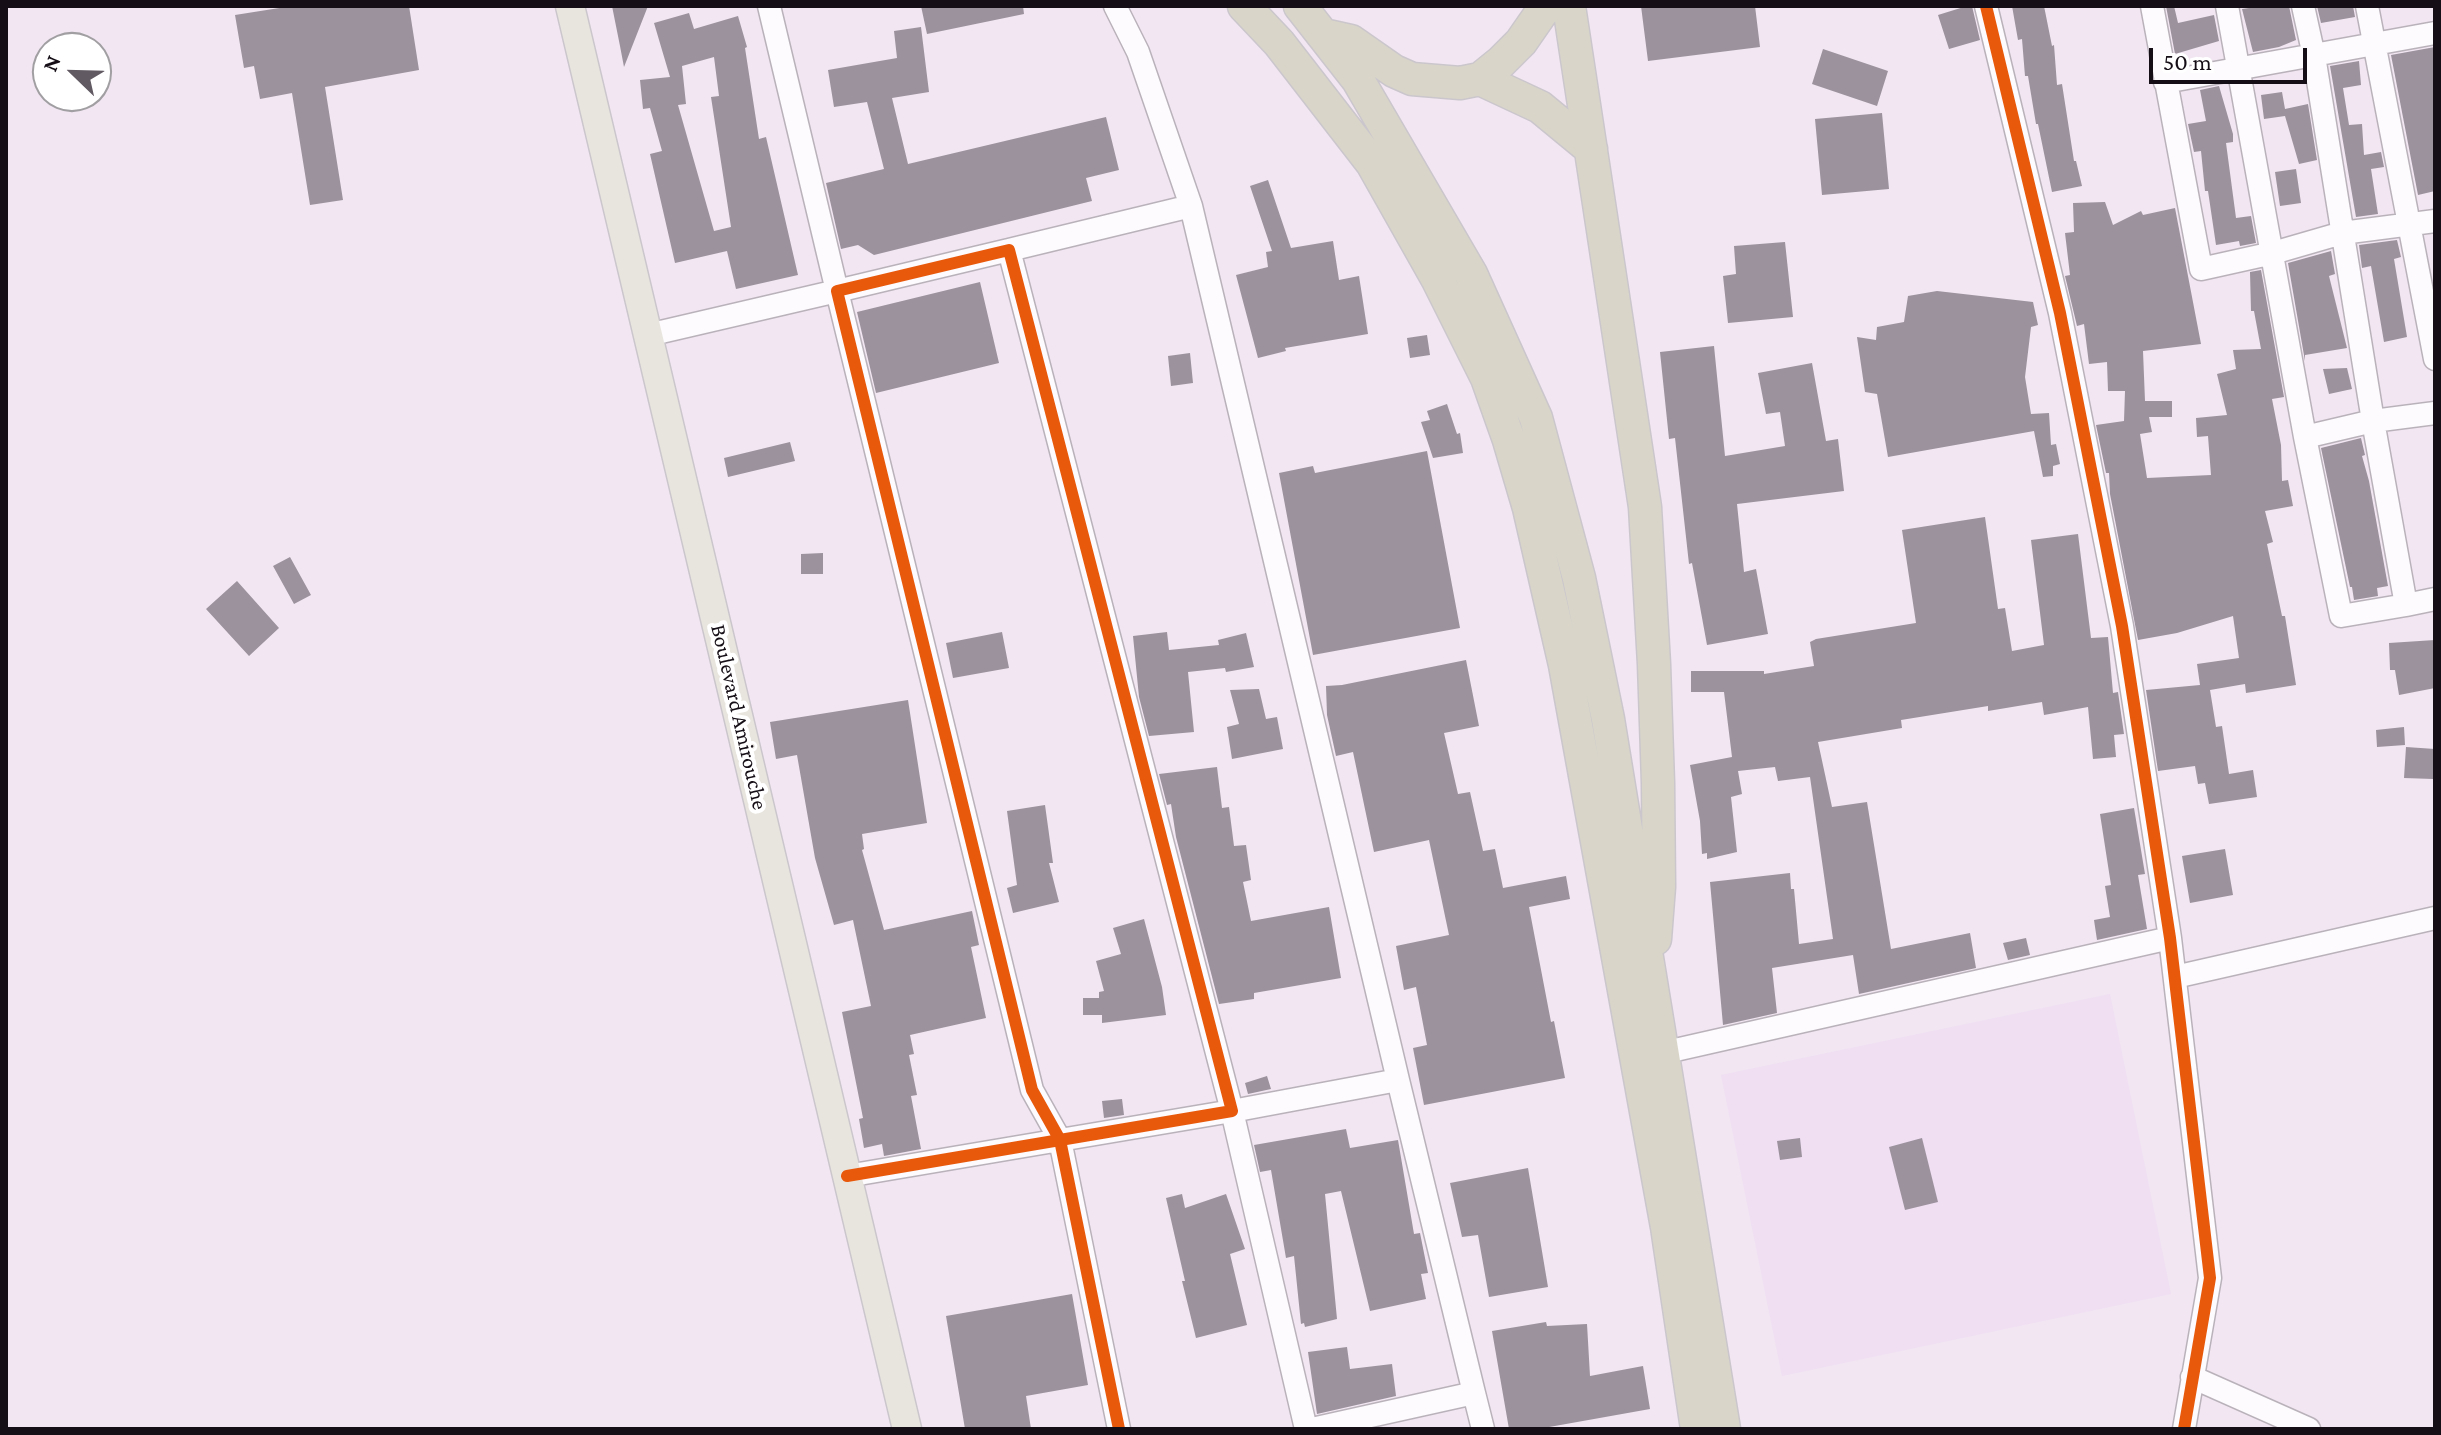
<!DOCTYPE html>
<style>
body{margin:0}
#map{position:relative;width:2441px;height:1435px;overflow:hidden;background:#f1e6f2;font-family:"Crimson Pro",serif}
canvas{display:block}
.frame{position:absolute;inset:0;border:8px solid #150e16;pointer-events:none}
.north{position:absolute;left:32px;top:32px;width:80px;height:80px;box-sizing:border-box;background:#fff;border:2px solid #a19fa2;border-radius:50%;rotate:293deg;font-size:22px;font-weight:700;line-height:32px;text-align:center;color:#150e16}
.north::after{content:'';display:block;margin:auto;width:28px;height:36px;background:#625a63;clip-path:polygon(50% 0,100% 100%,50% 72%,0 100%)}
.scale{position:absolute;left:2149px;top:48px;width:158px;height:36px;box-sizing:border-box;border:4px solid #150e16;border-top:0;padding-left:10px;font-size:24px;line-height:28px;white-space:nowrap;color:#150e16;-webkit-text-stroke:6px #fff;paint-order:stroke}
</style>
<div id="map">
<canvas width="2441" height="1435"></canvas>
<div class="frame"></div>
<div class="north">N</div>
<div class="scale">50 m</div>
</div>
<script>
const ctx = document.querySelector('canvas').getContext('2d');
ctx.lineJoin = 'round';
function fillPath(path, color) {
  ctx.fillStyle = color;
  ctx.fill(path, 'evenodd');
}
function toPath(rows) {
  const path = new Path2D();
  for (const r of rows) {
    path.moveTo(r[0], r[1]);
    for (let i = 2; i < r.length; i += 2) path.lineTo(r[i], r[i + 1]);
  }
  return path;
}
function strokePath(path, color, width, dash) {
  ctx.strokeStyle = color;
  ctx.lineWidth = width;
  ctx.lineCap = dash ? 'butt' : 'round';
  ctx.setLineDash(dash || []);
  ctx.stroke(path);
}
function label(font, color, halo, rows, align = 'center') {
  ctx.font = font + ' "Crimson Pro",serif';
  ctx.lineWidth = 8;
  ctx.setLineDash([]);
  ctx.textBaseline = 'middle';
  ctx.strokeStyle = halo;
  ctx.fillStyle = color;
  for (const [text, x, y, turn = 0] of rows) {
    ctx.save();
    ctx.translate(x, y);
    ctx.rotate((+turn || 0) * Math.PI / 180);
    ctx.textAlign = isNaN(turn) ? turn : align;
    if (halo) ctx.strokeText(text, 0, 0);
    ctx.fillText(text, 0, 0);
    ctx.restore();
  }
}
fillPath(toPath([
 [2110,994,2171,1294,1782,1376,1721,1075]
]), '#f0def3');
fillPath(toPath([
 [292,6,409,6,419,70,325,87,343,200,310,205,292,93,260,99,254,66,244,68,235,15],
 [612,6,648,6,624,67,620,46],
 [921,6,1023,6,1024,14,927,34],
 [1641,6,1755,6,1760,47,1648,61],
 [1967,6,1972,6,1980,40,1949,49,1938,15],
 [2012,6,2044,6,2052,46,2054,45,2057,85,2062,84,2074,161,2076,161,2082,186,2052,192,2038,124,2036,124,2028,76,2025,76,2022,39,2018,40],
 [2166,6,2174,6,2178,23,2214,15,2219,41,2175,54],
 [2263,6,2289,6,2296,40,2279,47,2253,52,2242,9],
 [2317,6,2353,6,2355,17,2321,23],
 [689,13,694,29,738,16,747,47,745,48,759,139,766,137,798,275,736,289,727,251,675,263,650,154,662,151,650,108,643,109,640,80,670,77,654,23],
 [714,57,719,96,711,97,731,227,714,231,678,105,686,104,682,66],
 [921,27,929,92,892,98,908,164,1106,117,1119,170,1086,178,1092,201,874,255,858,245,841,249,826,183,884,169,867,102,834,107,828,70,897,58,894,31],
 [2435,47,2435,191,2418,195,2391,55],
 [1823,49,1888,71,1877,106,1812,84],
 [2359,61,2361,85,2343,88,2349,125,2362,124,2364,155,2381,152,2384,167,2371,169,2378,214,2356,217,2330,66],
 [2219,86,2233,134,2233,142,2226,143,2236,218,2251,216,2256,243,2240,246,2239,241,2216,245,2208,191,2205,191,2201,151,2194,152,2188,124,2206,121,2200,90],
 [2282,92,2285,109,2308,104,2317,160,2299,164,2285,116,2264,119,2261,95],
 [1882,113,1889,189,1822,195,1815,119],
 [2296,169,2301,203,2280,206,2275,172],
 [1268,180,1291,248,1333,241,1339,280,1359,276,1368,334,1285,348,1286,351,1258,358,1236,275,1268,267,1266,252,1272,251,1250,186],
 [2105,202,2113,225,2141,211,2143,215,2175,208,2201,344,2143,351,2145,401,2172,401,2172,417,2149,417,2152,432,2140,434,2147,478,2211,475,2208,436,2197,437,2196,418,2227,415,2217,374,2236,369,2233,350,2261,349,2254,311,2251,311,2250,272,2261,270,2284,397,2272,399,2281,445,2282,481,2288,480,2293,506,2265,511,2273,542,2267,544,2282,616,2285,616,2296,685,2246,693,2245,684,2210,690,2216,727,2222,726,2229,774,2253,770,2257,797,2209,804,2205,783,2198,784,2195,766,2158,771,2146,690,2200,685,2197,664,2239,658,2233,616,2177,633,2138,640,2110,494,2109,473,2106,473,2096,425,2124,421,2125,391,2108,391,2107,362,2089,364,2084,324,2077,326,2065,276,2070,275,2065,233,2074,232,2073,203],
 [2397,240,2401,257,2394,259,2407,337,2384,342,2371,266,2362,268,2359,245],
 [1785,242,1793,317,1728,323,1723,276,1736,274,1734,246],
 [2331,251,2335,274,2329,276,2347,348,2305,355,2305,361,2288,263],
 [980,282,999,363,876,393,857,312],
 [1937,291,2033,302,2038,325,2031,327,2025,377,2031,414,2049,413,2051,445,2056,444,2060,464,2053,466,2053,476,2043,477,2034,431,1888,457,1877,394,1865,392,1857,337,1876,340,1877,327,1904,322,1908,296],
 [1427,335,1430,355,1410,358,1407,338],
 [1714,346,1725,456,1785,446,1780,412,1766,414,1758,373,1812,363,1826,441,1838,439,1844,491,1737,504,1744,572,1756,569,1768,634,1707,645,1692,563,1689,564,1675,438,1669,439,1660,352],
 [1190,353,1193,383,1171,386,1168,356],
 [2347,368,2352,389,2329,394,2323,369],
 [1447,404,1457,434,1460,433,1463,453,1433,458,1421,422,1430,420,1427,411],
 [2361,438,2365,455,2362,456,2369,481,2388,586,2377,588,2378,596,2354,600,2352,587,2350,587,2321,448],
 [790,442,795,461,728,477,724,458],
 [1427,451,1460,628,1313,655,1279,473,1313,466,1315,473],
 [1985,517,1998,609,2005,608,2012,651,2044,645,2031,540,2078,534,2091,638,2108,637,2113,693,2118,692,2124,734,2114,735,2116,757,2093,759,2088,707,2044,715,2042,702,1988,711,1988,706,1901,720,1902,728,1818,742,1832,807,1867,802,1891,949,1970,933,1976,968,1859,994,1853,955,1772,968,1777,1013,1723,1025,1710,882,1790,873,1791,889,1794,889,1799,944,1833,939,1810,777,1778,781,1775,767,1738,771,1742,794,1731,797,1737,852,1707,859,1707,853,1702,854,1700,821,1690,765,1732,757,1724,692,1691,692,1691,671,1764,671,1764,674,1814,666,1810,642,1816,639,1916,623,1902,530],
 [823,553,823,574,801,574,801,554],
 [290,557,311,595,294,604,273,566],
 [237,581,279,628,249,656,206,609],
 [1002,632,1009,668,953,678,946,643],
 [1167,632,1169,650,1219,645,1218,640,1246,633,1254,667,1226,672,1225,668,1188,672,1194,732,1149,736,1139,697,1133,636],
 [2435,640,2435,688,2399,695,2395,670,2390,670,2389,643],
 [1466,660,1479,726,1444,733,1458,794,1470,792,1483,851,1495,849,1503,888,1566,876,1570,899,1529,907,1551,1022,1554,1021,1565,1078,1424,1105,1413,1048,1427,1045,1416,987,1404,990,1396,946,1449,935,1429,840,1374,852,1353,752,1336,756,1327,715,1326,686,1342,685],
 [1259,689,1266,719,1277,717,1283,749,1232,759,1227,727,1239,724,1230,690],
 [908,700,927,823,862,834,864,849,862,850,884,930,972,911,979,945,971,947,986,1018,910,1035,914,1054,909,1055,917,1095,911,1096,921,1149,884,1156,882,1144,864,1148,859,1119,863,1118,842,1012,871,1006,853,920,834,925,815,858,797,755,776,759,770,722],
 [2404,727,2405,745,2377,747,2376,730],
 [2406,747,2435,749,2433,779,2404,778],
 [1217,767,1222,808,1229,807,1234,846,1246,845,1251,880,1243,882,1251,921,1329,907,1341,978,1254,993,1254,999,1219,1004,1176,837,1171,804,1167,805,1159,774],
 [1045,805,1053,863,1049,863,1059,902,1013,913,1007,888,1017,885,1007,811],
 [2134,808,2145,874,2138,875,2147,929,2097,940,2094,920,2110,917,2105,886,2111,885,2100,814],
 [2225,849,2233,895,2190,903,2182,856],
 [1144,919,1162,987,1166,1015,1102,1023,1102,1015,1083,1015,1083,998,1099,998,1099,992,1104,991,1096,961,1121,954,1113,928],
 [2026,938,2030,955,2008,960,2003,943],
 [1267,1076,1271,1089,1248,1094,1245,1083],
 [1122,1099,1124,1115,1104,1118,1102,1101],
 [1346,1129,1350,1148,1398,1140,1414,1234,1420,1233,1428,1273,1421,1274,1426,1299,1370,1311,1341,1191,1325,1194,1337,1319,1305,1327,1304,1323,1301,1324,1294,1256,1286,1258,1271,1170,1260,1172,1254,1145],
 [1800,1138,1802,1157,1780,1160,1777,1141],
 [1922,1138,1938,1202,1905,1210,1889,1147],
 [1528,1168,1548,1287,1489,1297,1478,1235,1462,1237,1450,1183],
 [1182,1194,1185,1208,1226,1194,1245,1249,1230,1254,1247,1325,1196,1338,1182,1281,1185,1281,1166,1198],
 [1072,1294,1088,1385,1026,1396,1031,1429,965,1429,946,1316],
 [1546,1322,1547,1326,1587,1324,1590,1376,1643,1366,1650,1409,1538,1429,1509,1429,1492,1331],
 [1347,1347,1350,1369,1392,1364,1396,1396,1317,1414,1308,1352]
]), '#9b929d');
const minor = toPath([
 [1115,6,1138,52,1191,206],
 [1986,6,2060,313,2122,626,2170,938,2210,1278,2184,1429],
 [2152,6,2201,269,2273,253,2342,233,2435,221],
 [2227,6,2305,437,2341,616,2406,605],
 [2303,6,2314,56,2373,421,2406,605,2435,599],
 [2367,6,2435,359],
 [2165,82,2435,33],
 [1009,250,1191,206,1398,1080],
 [648,335,837,291,769,6],
 [2305,437,2373,421,2435,413],
 [2175,977,2435,918],
 [1662,1053,2170,938],
 [847,1176,1060,1140,1232,1111,1009,250,837,291,1032,1090,1060,1140,1119,1429],
 [2192,1377,2309,1429],
 [1306,1429,1232,1111,1398,1080,1474,1393],
 [1312,1429,1474,1393,1483,1429]
]);
const major = toPath([
 [570,6,907,1429]
]);
const highway = toPath([
 [1244,6,1279,43,1372,163,1438,280,1487,378,1509,440,1529,508,1565,665,1667,1227,1697,1429],
 [1300,6,1358,80,1471,274,1536,418,1579,578,1608,719,1724,1429],
 [1569,6,1645,507,1654,664,1658,783,1659,887,1655,939],
 [1324,35,1351,41,1394,71,1412,79,1460,83,1480,79,1501,62,1521,42,1546,6],
 [1480,79,1540,107,1591,149]
]);
strokePath(minor, '#bab2bb', 25);
strokePath(major, '#cbc6cc', 31);
strokePath(highway, '#cbc6cc', 35);
strokePath(minor, '#fdfbfd', 22);
strokePath(major, '#e8e5de', 28);
strokePath(highway, '#d9d6c9', 32);
strokePath(toPath([
 [1986,6,2060,313,2122,626,2170,938,2210,1278,2184,1429],
 [847,1176,1060,1140,1232,1111,1009,250,837,291,1032,1090,1060,1140,1119,1429]
]), '#e8590c', 12);
label('22px', '#150e16', '#fff', [
 ["Boulevard Amirouche",739,717,77]
]);
</script>
